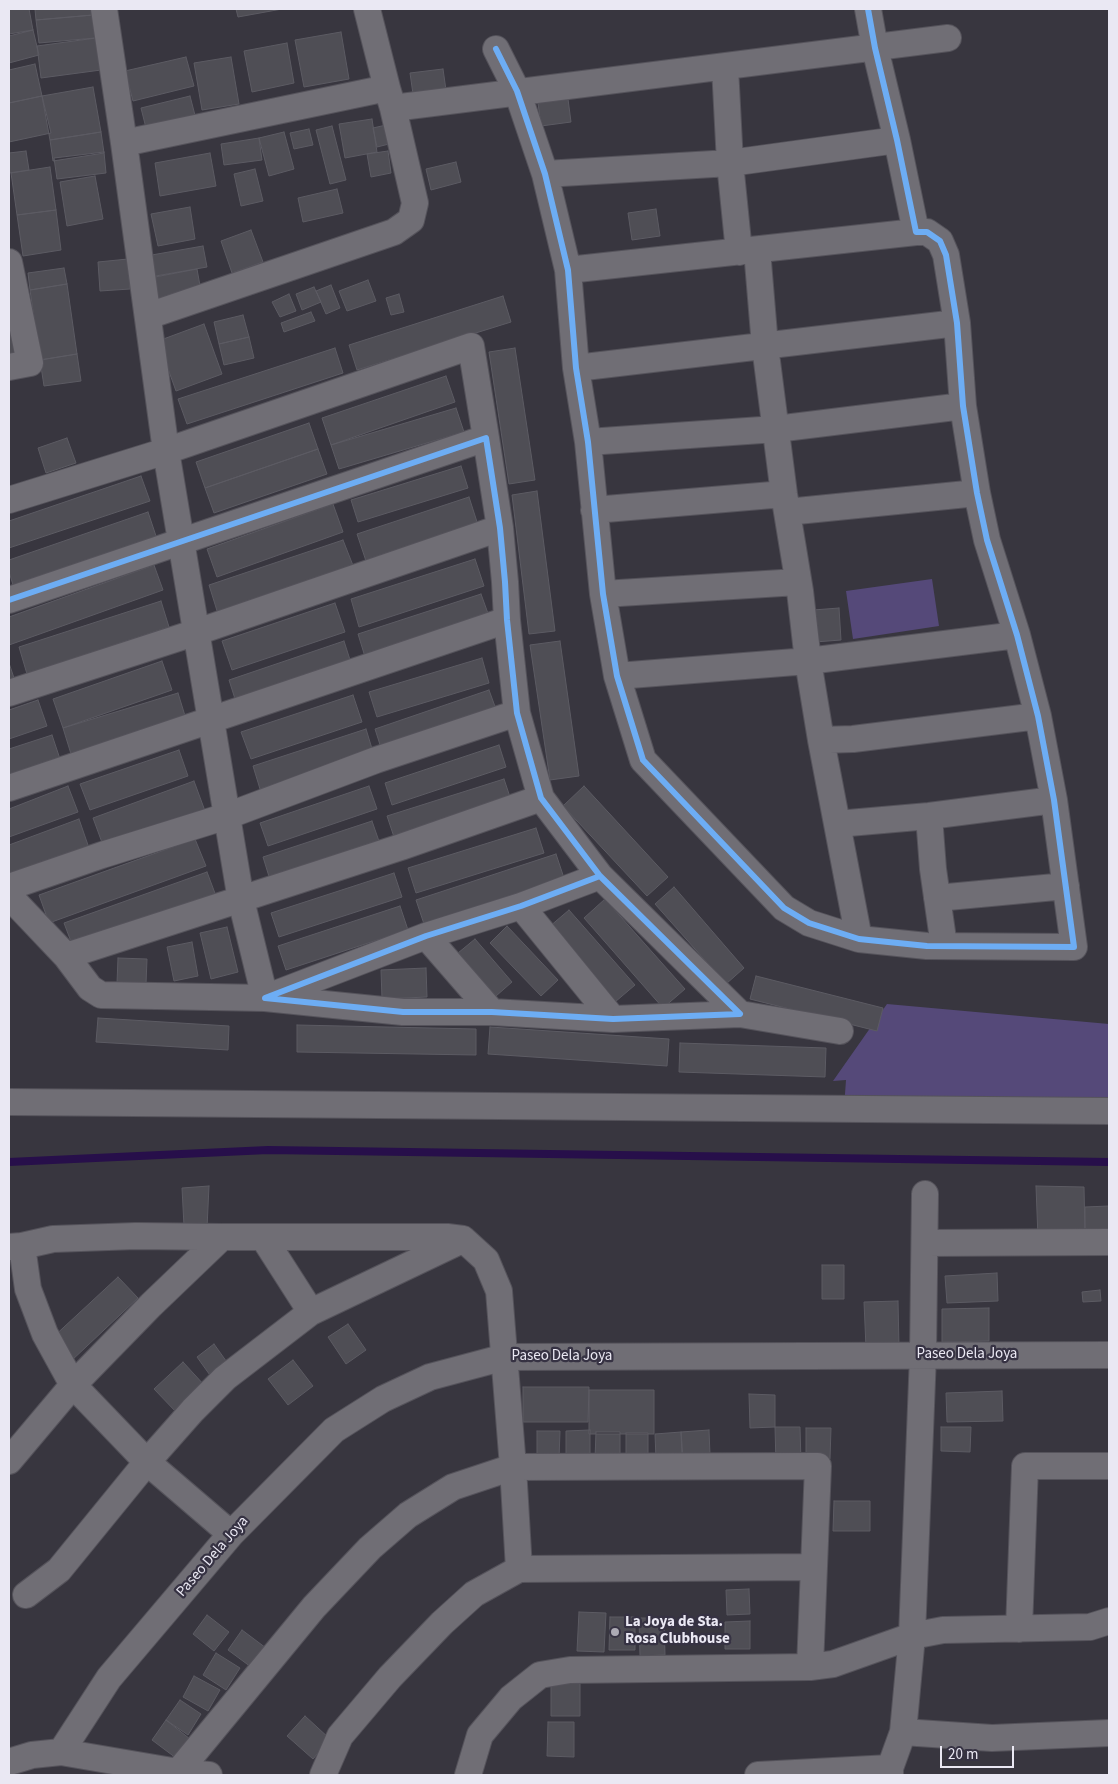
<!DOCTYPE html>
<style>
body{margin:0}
#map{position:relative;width:1118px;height:1784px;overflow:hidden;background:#38363f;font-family:"Source Sans 3",sans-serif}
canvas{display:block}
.frame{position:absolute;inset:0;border:10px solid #eae8f3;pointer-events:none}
.scale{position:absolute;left:940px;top:1746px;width:74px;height:22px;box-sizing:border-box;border:2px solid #eae8f3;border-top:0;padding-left:6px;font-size:15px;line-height:18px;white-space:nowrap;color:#eae8f3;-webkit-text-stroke:4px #363243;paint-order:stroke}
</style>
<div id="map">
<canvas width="1118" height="1784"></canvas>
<div class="frame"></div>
<div class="scale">20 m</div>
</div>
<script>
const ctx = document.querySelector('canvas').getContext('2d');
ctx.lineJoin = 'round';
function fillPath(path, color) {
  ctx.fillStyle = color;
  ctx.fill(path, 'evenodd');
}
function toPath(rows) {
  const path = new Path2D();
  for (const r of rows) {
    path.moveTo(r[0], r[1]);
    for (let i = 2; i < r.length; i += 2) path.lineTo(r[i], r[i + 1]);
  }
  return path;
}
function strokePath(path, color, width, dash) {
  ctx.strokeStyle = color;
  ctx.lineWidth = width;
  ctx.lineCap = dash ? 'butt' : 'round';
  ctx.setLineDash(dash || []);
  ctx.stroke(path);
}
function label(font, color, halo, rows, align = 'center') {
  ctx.font = font + ' "Source Sans 3",sans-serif';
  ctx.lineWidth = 4.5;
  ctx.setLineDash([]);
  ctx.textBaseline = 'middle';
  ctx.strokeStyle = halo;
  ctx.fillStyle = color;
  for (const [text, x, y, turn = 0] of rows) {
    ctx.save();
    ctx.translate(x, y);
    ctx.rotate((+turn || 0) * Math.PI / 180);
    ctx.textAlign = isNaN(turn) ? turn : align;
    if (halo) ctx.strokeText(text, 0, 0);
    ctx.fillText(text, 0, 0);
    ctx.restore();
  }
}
fillPath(toPath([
 [932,579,939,626,853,639,846,591],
 [887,1004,1109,1024,1109,1118,843,1122,846,1080,833,1081]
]), '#554979');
strokePath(toPath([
 [9,1162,268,1150,1109,1162]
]), '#270f4a', 8);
const building = toPath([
 [9,9,29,9,33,30,9,34,9,9],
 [35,9,92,9,93,15,36,20,35,9],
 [236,9,282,9,238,17,236,9],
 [93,15,95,38,39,43,36,20,93,15],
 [33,30,39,55,9,63,9,36,33,30],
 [341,32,349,79,304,87,295,40,341,32],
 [96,38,101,70,41,78,37,46,96,38],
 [287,43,294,83,252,92,244,51,287,43],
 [186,57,194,86,133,101,125,71,186,57],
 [231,57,239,104,202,110,194,63,231,57],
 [35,64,42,96,9,103,9,70,35,64],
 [443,69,447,97,414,101,410,73,443,69],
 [93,87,101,132,50,140,42,96,93,87],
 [42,96,51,133,9,142,9,103,42,96],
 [190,96,197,123,148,136,141,108,190,96],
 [568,99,571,122,541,126,538,103,568,99],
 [372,119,377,152,345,158,339,124,372,119],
 [386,125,389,144,377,147,373,128,386,125],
 [332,126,346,180,330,184,316,130,332,126],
 [309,129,313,145,294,149,290,133,309,129],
 [101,132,104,153,53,161,50,140,101,132],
 [284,132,294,169,269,176,259,138,284,132],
 [259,138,262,160,224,165,221,144,259,138],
 [26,151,29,170,9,173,9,153,26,151],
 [388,151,391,173,371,177,367,154,388,151],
 [104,152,106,173,57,179,54,158,104,152],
 [210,153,216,186,160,196,155,163,210,153],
 [456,162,461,182,431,190,426,169,456,162],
 [50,167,56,210,17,215,11,173,50,167],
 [255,169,263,201,241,206,234,174,255,169],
 [95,176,103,219,67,226,60,182,95,176],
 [337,189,343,213,303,222,298,198,337,189],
 [190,207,195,239,158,246,151,214,190,207],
 [656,209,660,236,632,240,628,213,656,209],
 [56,210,61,250,23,256,17,215,56,210],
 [251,230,263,262,232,273,221,241,251,230],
 [203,246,207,267,150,277,146,256,203,246],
 [128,259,130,289,100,291,98,262,128,259],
 [64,268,67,284,30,290,28,273,64,268],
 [197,269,202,297,159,305,155,277,197,269],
 [368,280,376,301,347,311,339,291,368,280],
 [67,284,77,354,40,360,30,290,67,284],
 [331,285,340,308,326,314,316,291,331,285],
 [314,287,321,302,302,310,296,294,314,287],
 [289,294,296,311,280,317,272,302,289,294],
 [399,294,404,312,391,315,386,298,399,294],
 [503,296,511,322,357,370,349,345,503,296],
 [311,312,315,321,284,332,281,323,311,312],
 [243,315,249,337,219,344,214,322,243,315],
 [9,319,20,364,9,367,9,319],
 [204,324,222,374,176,391,158,341,204,324],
 [249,337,254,358,224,365,219,344,249,337],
 [335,348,343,373,187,424,178,399,335,348],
 [515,348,535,480,509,484,489,352,515,348],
 [77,354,81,381,44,386,40,360,77,354],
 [446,376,455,402,331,445,322,418,446,376],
 [456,408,464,432,339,469,331,445,456,408],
 [309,423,318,449,205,488,196,462,309,423],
 [67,438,76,463,46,473,38,448,67,438],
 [318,449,327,474,214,513,205,488,318,449],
 [461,466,468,488,358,522,351,500,461,466],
 [141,476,150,501,9,548,9,521,141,476],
 [537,491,555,631,529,634,512,495,537,491],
 [469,497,478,525,366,561,357,534,469,497],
 [333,504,343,532,217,577,207,549,333,504],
 [148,512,157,539,14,588,9,572,9,560,148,512],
 [343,540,354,568,218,614,209,585,343,540],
 [475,559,484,586,359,627,351,599,475,559],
 [154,565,163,590,9,645,9,617,154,565],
 [481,594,490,619,366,660,358,634,481,594],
 [161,601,169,627,27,674,19,647,161,601],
 [335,603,345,632,232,670,222,641,335,603],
 [839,608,841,640,815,642,813,610,839,608],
 [344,641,351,663,236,702,229,680,344,641],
 [560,641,579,776,550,780,530,645,560,641],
 [482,658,489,683,377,717,369,692,482,658],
 [162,661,172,690,63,728,53,699,162,661],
 [9,663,14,678,9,679,9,663],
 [489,690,497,712,382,751,375,729,489,690],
 [178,693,186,719,71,754,63,728,178,693],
 [353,695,362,722,251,759,241,732,353,695],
 [38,700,47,726,9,739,9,710,38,700],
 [366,729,373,752,260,789,253,766,366,729],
 [52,735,60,759,9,777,9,749,52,735],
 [499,745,506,767,392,805,385,783,499,745],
 [179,750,188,776,90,810,80,784,179,750],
 [504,779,512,803,395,840,387,816,504,779],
 [194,781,205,811,104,848,93,818,194,781],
 [68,786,78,812,9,837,9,809,68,786],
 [369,786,377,809,268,846,260,823,369,786],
 [584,786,668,877,647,896,563,806,584,786],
 [79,819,89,848,9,878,9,845,79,819],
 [372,821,381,847,271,883,263,857,372,821],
 [536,828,544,853,416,893,408,868,536,828],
 [195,839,206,866,49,923,39,895,195,839],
 [556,854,564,878,424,924,416,900,556,854],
 [207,872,216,896,73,947,64,923,207,872],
 [394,873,402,897,279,937,271,913,394,873],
 [674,887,744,968,726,984,655,904,674,887],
 [605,899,685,989,663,1008,584,918,605,899],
 [400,906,408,930,286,970,278,946,400,906],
 [569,910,635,985,615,1002,549,927,569,910],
 [507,926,558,980,541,996,490,943,507,926],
 [227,927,238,972,211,979,200,933,227,927],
 [475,939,512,982,496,996,458,953,475,939],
 [192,942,198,976,174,981,167,947,192,942],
 [118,958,147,959,146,984,117,983,118,958],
 [426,968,427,997,382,999,381,970,426,968],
 [756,976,883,1008,877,1031,750,999,756,976],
 [98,1018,229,1026,228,1050,96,1042,98,1018],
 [297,1025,476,1029,476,1055,297,1052,297,1025],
 [490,1027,669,1039,667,1066,488,1054,490,1027],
 [680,1043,826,1048,825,1077,679,1072,680,1043],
 [209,1186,207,1228,184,1226,182,1188,209,1186],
 [1036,1186,1084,1187,1085,1237,1038,1238,1036,1186],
 [1109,1206,1109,1235,1085,1237,1085,1207,1109,1206],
 [822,1265,844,1265,844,1299,822,1299,822,1265],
 [997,1273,998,1301,947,1303,945,1276,997,1273],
 [118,1277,138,1298,70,1362,50,1340,118,1277],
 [1100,1290,1101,1301,1083,1302,1082,1292,1100,1290],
 [898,1301,899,1347,866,1348,864,1302,898,1301],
 [989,1308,989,1341,942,1342,942,1309,989,1308],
 [348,1324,366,1350,346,1364,328,1337,348,1324],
 [214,1344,229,1365,212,1378,197,1357,214,1344],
 [293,1360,313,1386,288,1405,268,1379,293,1360],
 [183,1362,205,1386,177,1413,154,1389,183,1362],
 [523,1387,589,1387,588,1422,523,1422,523,1387],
 [589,1390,654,1390,654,1434,589,1434,589,1390],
 [1002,1391,1003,1421,947,1422,946,1393,1002,1391],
 [749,1394,775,1395,775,1427,750,1428,749,1394],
 [775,1427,800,1427,801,1463,776,1464,775,1427],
 [941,1427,971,1427,970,1452,941,1451,941,1427],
 [806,1428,831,1428,830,1459,806,1459,806,1428],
 [590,1430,590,1459,566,1459,566,1431,590,1430],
 [709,1430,710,1455,683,1457,681,1432,709,1430],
 [537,1431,560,1431,559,1459,537,1459,537,1431],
 [596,1432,620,1432,620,1459,595,1459,596,1432],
 [681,1432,682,1457,656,1459,655,1434,681,1432],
 [626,1433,648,1433,648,1459,626,1459,626,1433],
 [834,1501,870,1501,870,1531,833,1531,834,1501],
 [749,1589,750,1614,727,1615,726,1590,749,1589],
 [579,1612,606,1613,604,1652,577,1651,579,1612],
 [207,1615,229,1632,214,1651,193,1634,207,1615],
 [610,1617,635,1617,635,1650,609,1650,610,1617],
 [639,1618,664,1618,665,1655,640,1656,639,1618],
 [750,1621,750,1649,725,1649,725,1622,750,1621],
 [242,1630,266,1648,251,1667,228,1650,242,1630],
 [216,1653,240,1668,226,1690,203,1675,216,1653],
 [194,1676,220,1690,208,1711,183,1697,194,1676],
 [551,1683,580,1683,580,1716,551,1716,551,1683],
 [180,1700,201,1714,188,1735,166,1720,180,1700],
 [305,1716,330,1739,313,1759,287,1736,305,1716],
 [166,1720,190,1739,176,1758,152,1740,166,1720],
 [548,1722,574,1722,574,1757,547,1756,548,1722]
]);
fillPath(building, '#4f4e55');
strokePath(building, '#5c5b63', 1);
const minor = toPath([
 [367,9,387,88],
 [496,49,517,91,545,174,568,270,576,368,588,442,603,594,617,676,643,760,784,908,809,923,859,939,927,946,1074,947,1054,800,1038,716,1017,635,987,540,977,493,963,406,957,323,946,255,940,241,927,232,916,232,897,140,875,48,868,9],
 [725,67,730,163,739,252],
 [393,108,948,38],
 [124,143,387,88,393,108,415,203,411,220,394,232,148,316],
 [545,174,730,163,897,140],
 [757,250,765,346,784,494,800,591,808,661,821,740,859,939],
 [9,262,30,363,9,367],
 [568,270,916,232],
 [576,368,957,323],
 [588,442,776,429,963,406],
 [9,500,166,451,471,346,486,438],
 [594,510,784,494],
 [787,512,977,493],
 [603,594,798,582],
 [9,600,486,438,500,528,505,582,507,620,517,713,541,798,600,876,740,1014,613,1019,492,1012,403,1012,265,998,426,936,521,906,600,876],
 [617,676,808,661,1017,635],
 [9,693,197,632,500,528],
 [821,740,853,739,1038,716],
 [9,788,507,620],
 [929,816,933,869,944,946],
 [837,824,929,816,1054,800],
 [9,887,102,855,227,816,376,760,517,713],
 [9,896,66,956,90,988,101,995,265,998,241,900,166,451,124,143,104,9],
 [937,898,1066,886],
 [521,906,613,1019],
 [426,936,492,1012],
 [66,956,401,847,541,798],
 [740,1014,840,1031],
 [9,1102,1109,1111],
 [263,1237,311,1312],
 [925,1243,1109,1242],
 [22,1246,28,1289,45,1334,73,1385,147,1462,231,1534],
 [9,1247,22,1246,53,1239,136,1236,222,1237,447,1237,463,1239,486,1260,499,1291,513,1467,519,1569],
 [9,1461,73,1385,151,1305,222,1237],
 [26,1595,59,1570,147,1462,193,1410,225,1378,311,1312,462,1240],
 [1019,1629,1025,1466,1109,1466],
 [903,1732,992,1738,1109,1733],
 [61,1752,109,1678,231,1534,334,1430,383,1399,430,1377,505,1357,1109,1355],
 [9,1762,32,1755,61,1752,178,1772,209,1775],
 [178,1772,314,1607,370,1548,408,1515,453,1487,513,1467,818,1466,810,1667],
 [323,1775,340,1736,390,1677,442,1623,474,1594,519,1569,814,1567],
 [468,1775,480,1735,511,1698,540,1675,570,1670,810,1667,833,1664,912,1636,943,1630,1090,1627,1109,1621],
 [758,1775,890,1768],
 [890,1775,890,1768,903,1732,912,1636,923,1355,925,1194]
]);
strokePath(minor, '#55535b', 28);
strokePath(minor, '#706e75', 26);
strokePath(toPath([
 [496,49,517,91,545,174,568,270,576,368,588,442,603,594,617,676,643,760,784,908,809,923,859,939,927,946,1074,947,1054,800,1038,716,1017,635,987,540,977,493,963,406,957,323,946,255,940,241,927,232,916,232,897,140,875,48,868,9],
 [9,600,486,438,500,528,505,582,507,620,517,713,541,798,600,876,740,1014,613,1019,492,1012,403,1012,265,998,426,936,521,906,600,876]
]), '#6dadf4', 6);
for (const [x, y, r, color] of [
 [615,1632,5,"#acaab4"]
]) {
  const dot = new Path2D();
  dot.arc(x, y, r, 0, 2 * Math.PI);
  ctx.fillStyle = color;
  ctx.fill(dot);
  strokePath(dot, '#363243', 2);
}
label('15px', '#eae8f3', '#363243', [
 ["Paseo Dela Joya",967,1355],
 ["Paseo Dela Joya",562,1357],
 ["Paseo Dela Joya",213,1557,-49]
]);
label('bold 15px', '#eae8f3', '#363243', [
 ["La Joya de Sta.",625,1623],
 ["Rosa Clubhouse",625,1640]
], 'left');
</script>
